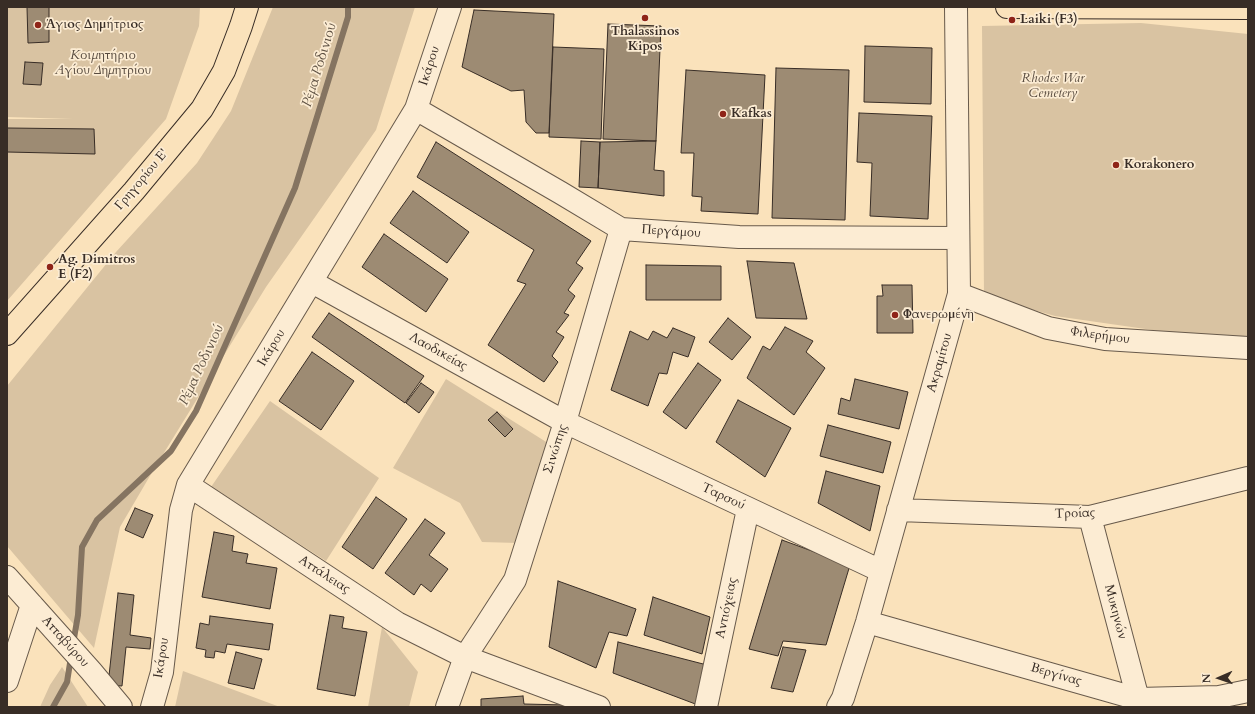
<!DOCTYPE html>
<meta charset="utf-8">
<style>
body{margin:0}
#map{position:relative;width:1255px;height:714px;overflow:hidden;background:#fae2bb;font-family:Cardo,serif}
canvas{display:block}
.frame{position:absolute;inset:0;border:8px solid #382d26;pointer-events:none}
.north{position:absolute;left:1199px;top:658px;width:40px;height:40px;-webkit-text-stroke:3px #fcecd3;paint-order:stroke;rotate:268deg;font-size:11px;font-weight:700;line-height:16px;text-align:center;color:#382d26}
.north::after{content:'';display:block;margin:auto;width:14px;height:18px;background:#382d26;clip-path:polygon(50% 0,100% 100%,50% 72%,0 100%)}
</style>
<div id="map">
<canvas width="1255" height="714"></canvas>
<div class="frame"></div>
<div class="north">N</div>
</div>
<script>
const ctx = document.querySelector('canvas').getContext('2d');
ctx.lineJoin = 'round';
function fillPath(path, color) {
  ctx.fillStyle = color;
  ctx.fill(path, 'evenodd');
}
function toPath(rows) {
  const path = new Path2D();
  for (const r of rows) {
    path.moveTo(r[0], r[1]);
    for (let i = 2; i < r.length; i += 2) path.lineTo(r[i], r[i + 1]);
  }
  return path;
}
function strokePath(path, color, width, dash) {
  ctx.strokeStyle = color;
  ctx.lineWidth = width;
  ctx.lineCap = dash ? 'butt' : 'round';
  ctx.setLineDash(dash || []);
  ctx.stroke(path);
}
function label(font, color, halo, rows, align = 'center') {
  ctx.font = font + ' Cardo,serif';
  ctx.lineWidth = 3.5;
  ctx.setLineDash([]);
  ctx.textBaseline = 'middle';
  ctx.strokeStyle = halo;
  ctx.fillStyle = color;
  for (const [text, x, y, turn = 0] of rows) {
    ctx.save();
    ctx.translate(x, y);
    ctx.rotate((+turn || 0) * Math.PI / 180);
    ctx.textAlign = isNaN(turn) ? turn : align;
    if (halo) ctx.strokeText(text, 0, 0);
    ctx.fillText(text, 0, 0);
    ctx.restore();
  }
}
fillPath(toPath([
 [7,7,200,7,199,26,166,119,7,301,7,119,73,119,7,117],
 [273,7,415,7,376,130,266,287,154,469,120,527,94,648,7,546,7,386,116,252,197,163,231,111],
 [1141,23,1248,34,1248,336,1215,339,1055,316,984,296,982,26],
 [446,379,551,445,518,543,482,542,460,503,393,468],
 [270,401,379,478,326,561,211,487],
 [382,627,418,672,409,707,368,707],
 [62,667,88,707,40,707,50,685],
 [183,671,280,707,175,707]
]), '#d9c3a2');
strokePath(toPath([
 [73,644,78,615,82,547,97,520,171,451,196,411,295,188,348,17,348,7],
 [53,707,67,682,71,657]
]), '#857461', 6);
const building = toPath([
 [27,7,49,7,49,42,28,43,27,7],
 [474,10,554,14,549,133,536,133,526,122,524,90,511,91,462,67,474,10],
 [608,24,661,26,656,141,603,139,608,24],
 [865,46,932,48,931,104,864,102,865,46],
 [553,47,604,49,601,139,549,137,553,47],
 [25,62,43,63,41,85,23,84,25,62],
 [776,68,849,70,845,220,772,218,776,68],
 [686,70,765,75,758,214,701,211,702,197,692,196,694,153,681,153,686,70],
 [859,113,932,116,928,219,870,216,872,163,857,162,859,113],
 [7,128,94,129,95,154,7,152,7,128],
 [581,141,600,142,598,188,579,187,581,141],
 [656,141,654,170,664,171,664,196,598,188,600,142,656,141],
 [436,142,591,241,576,263,583,268,568,290,575,296,564,313,569,315,556,332,564,337,552,356,558,362,544,382,488,345,526,284,517,281,534,250,417,177,436,142],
 [413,191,469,232,447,263,390,223,413,191],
 [384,234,448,279,426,312,362,267,384,234],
 [747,261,794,263,807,319,756,318,747,261],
 [646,265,721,266,721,300,646,300,646,265],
 [882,285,912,285,913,333,877,333,877,296,883,296,882,285],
 [329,313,424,376,405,403,312,337,329,313],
 [728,318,751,337,732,360,709,342,728,318],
 [785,327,813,341,806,352,825,368,794,415,747,378,763,346,770,350,785,327],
 [673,328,695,337,688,357,673,352,667,374,659,373,648,406,611,390,630,331,648,340,653,331,667,338,673,328],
 [312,352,354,381,321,430,279,401,312,352],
 [698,363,721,380,686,429,663,412,698,363],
 [855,379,908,392,899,429,838,414,841,398,850,401,855,379],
 [421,383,434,392,419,413,406,403,421,383],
 [738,400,791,428,765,477,716,442,738,400],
 [497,412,513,429,505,437,488,420,497,412],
 [828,425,891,442,883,473,820,456,828,425],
 [826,471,880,486,870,531,818,503,826,471],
 [376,497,407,519,373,569,342,547,376,497],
 [135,508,153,515,143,538,125,530,135,508],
 [425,519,445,533,429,555,448,569,431,592,421,584,414,595,385,573,425,519],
 [214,532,234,536,232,551,248,554,246,563,277,568,270,609,202,597,214,532],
 [782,540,850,565,826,645,783,641,778,656,749,649,782,540],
 [558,581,636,609,627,636,609,632,596,668,549,647,558,581],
 [118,593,134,595,130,635,151,638,150,649,126,647,122,686,108,685,118,593],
 [653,597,710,617,702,654,644,635,653,597],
 [330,615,344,617,342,628,367,632,355,696,317,689,330,615],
 [210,616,273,624,269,650,227,644,225,653,215,651,214,658,205,657,206,650,196,648,200,623,209,625,210,616],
 [618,642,707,665,698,705,613,673,618,642],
 [783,647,806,650,793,692,771,688,783,647],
 [236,652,262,659,254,689,228,683,236,652],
 [523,696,524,704,566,705,566,707,481,707,481,699,523,696]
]);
fillPath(building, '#9d8b73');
strokePath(building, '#382d26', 1);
const minor = toPath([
 [416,109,561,193,621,229,739,237,958,238],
 [312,282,565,422,881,571],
 [959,294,1048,328,1105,339,1248,348],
 [188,485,397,623,465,657,599,707],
 [898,510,1090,517,1248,478],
 [1090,517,1138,699,1139,707],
 [7,577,91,671,121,707],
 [867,622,1138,699,1219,697,1248,691],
 [7,681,32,605],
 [152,707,162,672,181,510,188,485,416,109,450,7],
 [447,707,465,657,484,628,515,580,565,422,621,229],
 [706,707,748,509],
 [838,707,843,698,867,622,959,294,956,7]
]);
const major = toPath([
 [1007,7,1248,8],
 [7,334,134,191,202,109,224,71,241,26,247,7]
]);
strokePath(minor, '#685a4b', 24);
strokePath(major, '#382d26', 24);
strokePath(minor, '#fcecd3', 22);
strokePath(major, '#fae2bb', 22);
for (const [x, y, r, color] of [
 [645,18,4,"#8f2418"],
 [1012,20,4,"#8f2418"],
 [38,25,4,"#8f2418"],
 [723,114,4,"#8f2418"],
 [1116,165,4,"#8f2418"],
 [50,267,4,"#8f2418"],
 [895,315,4,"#8f2418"]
]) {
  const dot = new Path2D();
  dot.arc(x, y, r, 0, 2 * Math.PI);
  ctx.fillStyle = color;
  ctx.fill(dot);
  strokePath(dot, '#fcecd3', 1.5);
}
label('bold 13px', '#382d26', '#fcecd3', [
 ["Laiki (F3)",1020,20],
 ["Άγιος Δημήτριος",46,25],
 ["Thalassinos",645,32,"center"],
 ["Kipos",645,47,"center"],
 ["Kafkas",731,114],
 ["Korakonero",1124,165],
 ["Ag. Dimitros",58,260],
 ["E (F2)",58,275],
 ["Φανερωμένη",903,315]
], 'left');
label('italic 13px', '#584b3f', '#fcecd3', [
 ["Κοιμητήριο",103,56],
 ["Αγίου Δημητρίου",103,71],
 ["Rhodes War",1053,79],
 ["Cemetery",1053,94]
]);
label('13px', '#382d26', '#fcecd3', [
 ["Ικάρου",430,66,-72],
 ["Γρηγορίου Ε'",142,180,-50],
 ["Περγάμου",671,232,4],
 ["Φιλερήμου",1100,336,8],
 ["Ικάρου",272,348,-59],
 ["Λαοδικείας",438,352,29],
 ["Ακραμίτου",940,363,-74],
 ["Σινώπης",556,449,-72],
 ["Ταρσού",723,497,25],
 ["Τροίας",1075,514,-2],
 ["Αττάλειας",324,575,33],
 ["Αντιόχειας",727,608,-78],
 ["Μυκηνών",1115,612,75],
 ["Ατταβύρου",65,642,48],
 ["Ικάρου",162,658,-81],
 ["Βεργίνας",1056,675,16]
]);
label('italic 14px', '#5e5143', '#fcecd3', [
 ["Ρέμα Ροδινιού",320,65,-73],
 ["Ρέμα Ροδινιού",202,365,-65]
]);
</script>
